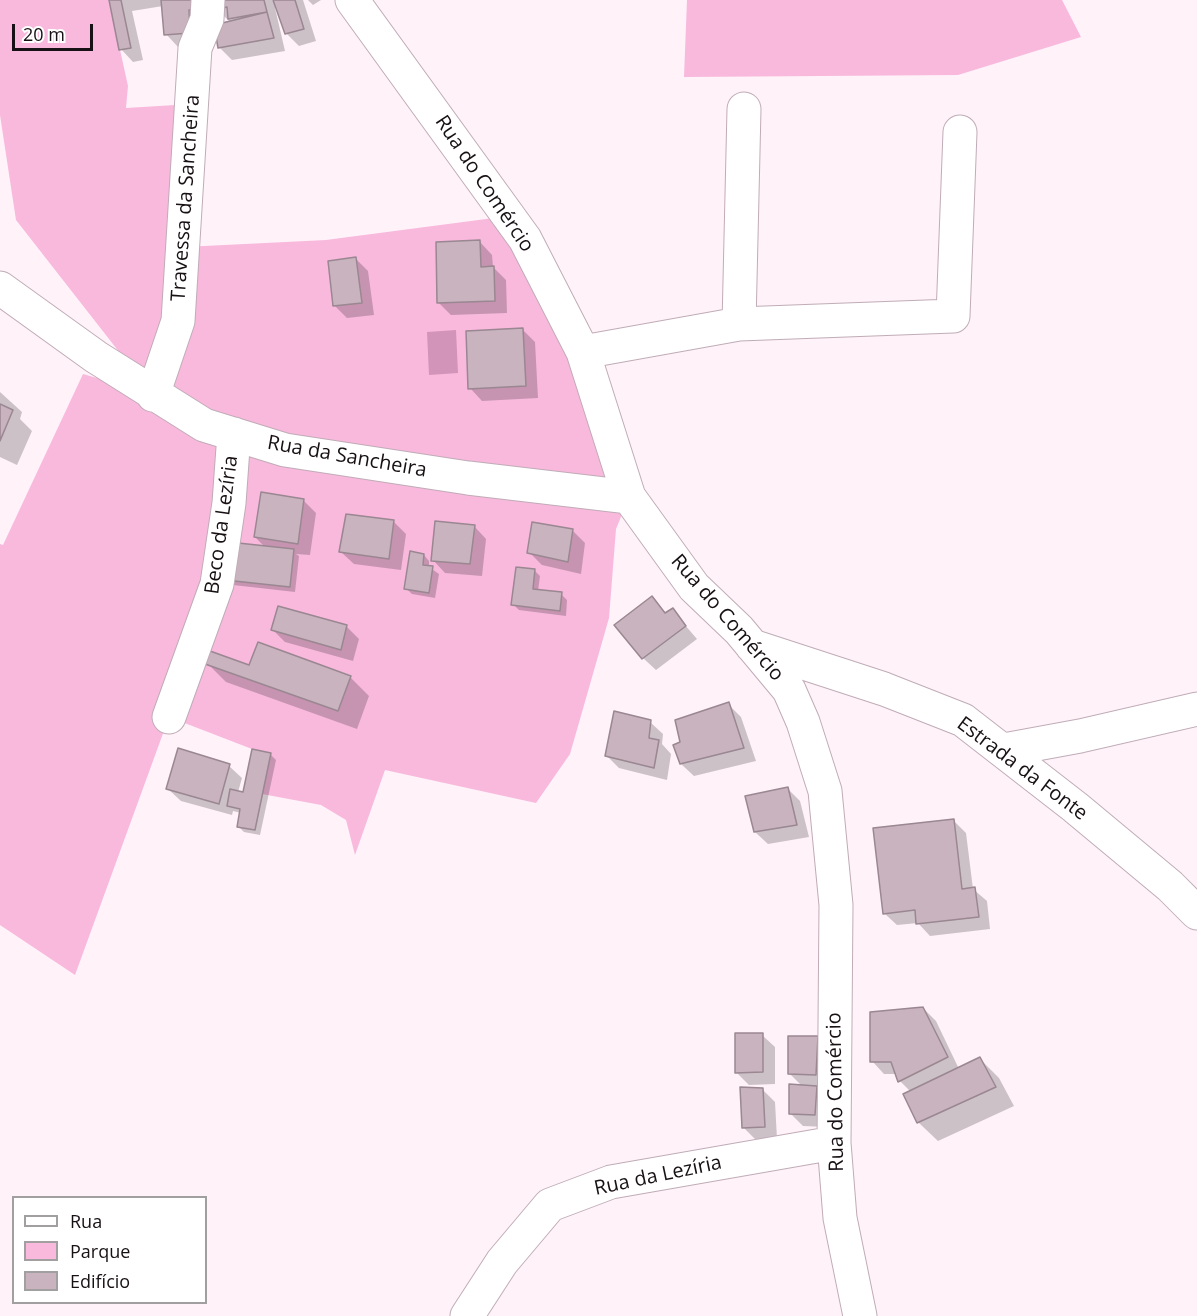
<!DOCTYPE html>
<meta charset="utf-8">
<style>
body{margin:0}
#map{position:relative;width:1197px;height:1316px;overflow:hidden;background:#fff2f9;font-family:"Open Sans",sans-serif}
canvas{display:block}
.legend{position:absolute;left:12px;top:1196px;width:195px;height:108px;box-sizing:border-box;background:#fff;border:2px solid #a29fa1;margin:0;padding:8px 10px;list-style:none;font-size:18px;color:#171014}
.legend li{display:flex;align-items:center;gap:12px;height:30px}
.legend b{width:30px;border:2px solid #a29fa1}
.scale{position:absolute;left:12px;top:24px;width:81px;height:27px;box-sizing:border-box;border:3px solid #171014;border-top:0;padding-left:8px;font-size:18px;line-height:21px;white-space:nowrap;color:#171014;-webkit-text-stroke:4px #fff;paint-order:stroke}
</style>
<div id="map">
<canvas width="1197" height="1316"></canvas>
<ul class="legend">
<li><b style="height:8px;background:#fff"></b>Rua</li>
<li><b style="height:16px;background:#f8b9dd"></b>Parque</li>
<li><b style="height:16px;background:#c8b3be"></b>Edifício</li>
</ul>
<div class="scale">20 m</div>
</div>
<script>
const ctx = document.querySelector('canvas').getContext('2d');
ctx.lineJoin = 'round';
function fillPath(path, color) {
  ctx.fillStyle = color;
  ctx.fill(path, 'evenodd');
}
function toPath(rows) {
  const path = new Path2D();
  for (const r of rows) {
    path.moveTo(r[0], r[1]);
    for (let i = 2; i < r.length; i += 2) path.lineTo(r[i], r[i + 1]);
  }
  return path;
}
function strokePath(path, color, width, dash) {
  ctx.strokeStyle = color;
  ctx.lineWidth = width;
  ctx.lineCap = dash ? 'butt' : 'round';
  ctx.setLineDash(dash || []);
  ctx.stroke(path);
}
function label(font, color, halo, rows, align = 'center') {
  ctx.font = font + ' "Open Sans",sans-serif';
  ctx.lineWidth = 4.5;
  ctx.setLineDash([]);
  ctx.textBaseline = 'middle';
  ctx.strokeStyle = halo;
  ctx.fillStyle = color;
  for (const [text, x, y, turn = 0] of rows) {
    ctx.save();
    ctx.translate(x, y);
    ctx.rotate((+turn || 0) * Math.PI / 180);
    ctx.textAlign = isNaN(turn) ? turn : align;
    if (halo) ctx.strokeText(text, 0, 0);
    ctx.fillText(text, 0, 0);
    ctx.restore();
  }
}
fillPath(toPath([
 [0,0,109,0,128,86,126,108,192,104,184,247,326,240,509,216,629,497,616,529,609,618,570,754,536,803,385,770,355,855,346,820,321,805,262,794,271,753,252,749,169,717,75,975,0,925,0,544,3,545,83,374,152,394,16,220,0,115],
 [356,257,361,302,333,305,328,261],
 [278,606,347,625,341,649,271,630],
 [258,643,350,675,338,710,210,651,249,665],
 [687,0,1062,0,1081,37,958,75,684,77]
]), '#f8b9dd');
fillPath(toPath([
 [456,330,458,373,429,375,427,332]
]), '#d394b9');
fillPath(toPath([
 [111,0,210,0,202,45,178,47,166,34,163,6,132,11,143,60,133,62,121,49],
 [217,0,272,0,277,5,275,0,303,0,316,41,299,46,286,33,277,7,275,8,285,51,232,60,219,47,215,26,229,21,217,9],
 [308,0,321,0,313,5],
 [480,242,492,255,493,267,506,280,507,313,451,315,438,302],
 [356,259,368,271,374,315,347,318,334,305],
 [523,330,535,342,538,398,482,401,470,388],
 [0,392,22,412,20,419,32,431,17,465,0,457],
 [303,500,316,513,310,555,296,554,299,556,295,592,233,585,227,579,266,548,255,537],
 [394,522,406,534,401,570,354,564,341,552],
 [474,526,486,539,482,576,445,573,433,560],
 [573,531,585,543,581,574,542,565,529,552],
 [424,555,429,561,429,567,439,574,435,598,412,594,406,588],
 [534,570,540,576,538,591,561,594,567,600,566,616,519,610,513,604],
 [652,598,667,614,672,610,697,639,656,670,643,658],
 [346,626,359,639,353,661,285,642,273,630],
 [207,663,350,677,369,696,357,729,226,682],
 [728,704,741,717,756,761,694,776,681,764,682,743],
 [650,722,663,734,662,744,671,754,667,780,619,768,606,755],
 [270,754,276,760,260,835,244,832,238,826,241,813,233,811,232,815,181,801,168,789,229,766,242,778,238,792,244,794],
 [788,789,800,801,809,837,768,844,755,832],
 [954,821,966,833,973,889,987,901,990,929,930,936,918,923,897,925,884,913],
 [923,1008,936,1021,959,1069,980,1059,999,1078,1014,1106,938,1141,919,1123,905,1095,911,1092,900,1081,897,1074,884,1074,872,1061],
 [762,1035,775,1047,775,1084,749,1085,736,1072],
 [817,1038,830,1050,828,1087,815,1086,829,1100,827,1127,803,1126,790,1113,803,1087,789,1073],
 [763,1090,775,1102,777,1139,756,1140,744,1128]
]), '#0003');
const building = toPath([
 [109,0,121,0,131,48,119,50,109,0],
 [161,0,200,0,201,9,189,10,190,33,164,35,161,0],
 [216,0,264,0,267,12,228,19,227,7,216,10,216,0],
 [273,0,295,0,304,29,285,34,273,0],
 [267,12,274,38,218,48,214,25,267,12],
 [480,240,481,267,494,266,495,301,437,303,436,242,480,240],
 [356,257,362,303,333,306,328,261,356,257],
 [523,328,526,386,468,389,466,331,523,328],
 [0,404,13,410,0,441,0,404],
 [261,492,304,499,298,544,254,537,261,492],
 [346,514,394,520,389,559,339,552,346,514],
 [435,521,475,525,470,564,431,561,435,521],
 [532,522,573,529,568,562,527,553,532,522],
 [229,542,294,549,290,587,225,580,229,542],
 [410,551,424,554,423,565,433,566,429,593,404,589,410,551],
 [516,567,535,569,533,589,562,592,560,611,511,605,516,567],
 [652,596,665,613,673,608,686,626,642,659,614,625,652,596],
 [278,606,347,625,341,650,271,630,278,606],
 [258,642,351,676,338,711,205,664,210,651,249,665,258,642],
 [729,702,744,748,680,764,673,745,680,742,675,720,729,702],
 [614,711,651,720,649,738,659,740,654,768,605,756,614,711],
 [178,748,230,764,219,804,166,789,178,748],
 [252,749,271,753,255,830,237,827,240,809,227,806,230,789,243,792,252,749],
 [788,787,797,825,754,832,745,796,788,787],
 [954,819,962,889,975,887,979,917,916,924,915,910,883,914,873,828,954,819],
 [923,1007,948,1057,898,1082,891,1062,870,1062,870,1012,923,1007],
 [735,1033,763,1033,763,1072,735,1073,735,1033],
 [788,1036,818,1036,816,1075,788,1074,788,1036],
 [980,1057,996,1087,917,1123,903,1094,980,1057],
 [789,1084,817,1086,815,1115,789,1114,789,1084],
 [740,1087,763,1088,765,1127,742,1128,740,1087]
]);
fillPath(building, '#c8b3be');
strokePath(building, '#9a8791', 1.5);
const minor = toPath([
 [352,0,525,239,583,352,629,497,694,587,739,630,789,690,803,722,825,791,836,905,834,1143,840,1218,860,1316],
 [0,288,96,357,204,425,285,450,468,478,629,497],
 [739,324,744,109],
 [583,352,739,324,953,316,960,132],
 [153,395,178,321,195,48,207,19,208,0],
 [752,646,884,689,963,720,1075,807,1170,886,1197,913],
 [169,717,217,584,229,503,234,434],
 [1004,750,1080,736,1197,709],
 [467,1316,502,1262,550,1205,611,1182,834,1143]
]);
strokePath(minor, '#c0acb7', 35);
strokePath(minor, '#fff', 33);
label('20px', '#171014', '#fff', [
 ["Rua do Comércio",484,184,56],
 ["Travessa da Sancheira",186,198,-86],
 ["Rua da Sancheira",347,457,10],
 ["Beco da Lezíria",222,525,-82],
 ["Rua do Comércio",727,618,49],
 ["Estrada da Fonte",1022,769,37],
 ["Rua do Comércio",836,1092,-91],
 ["Rua da Lezíria",658,1176,-12]
]);
</script>
